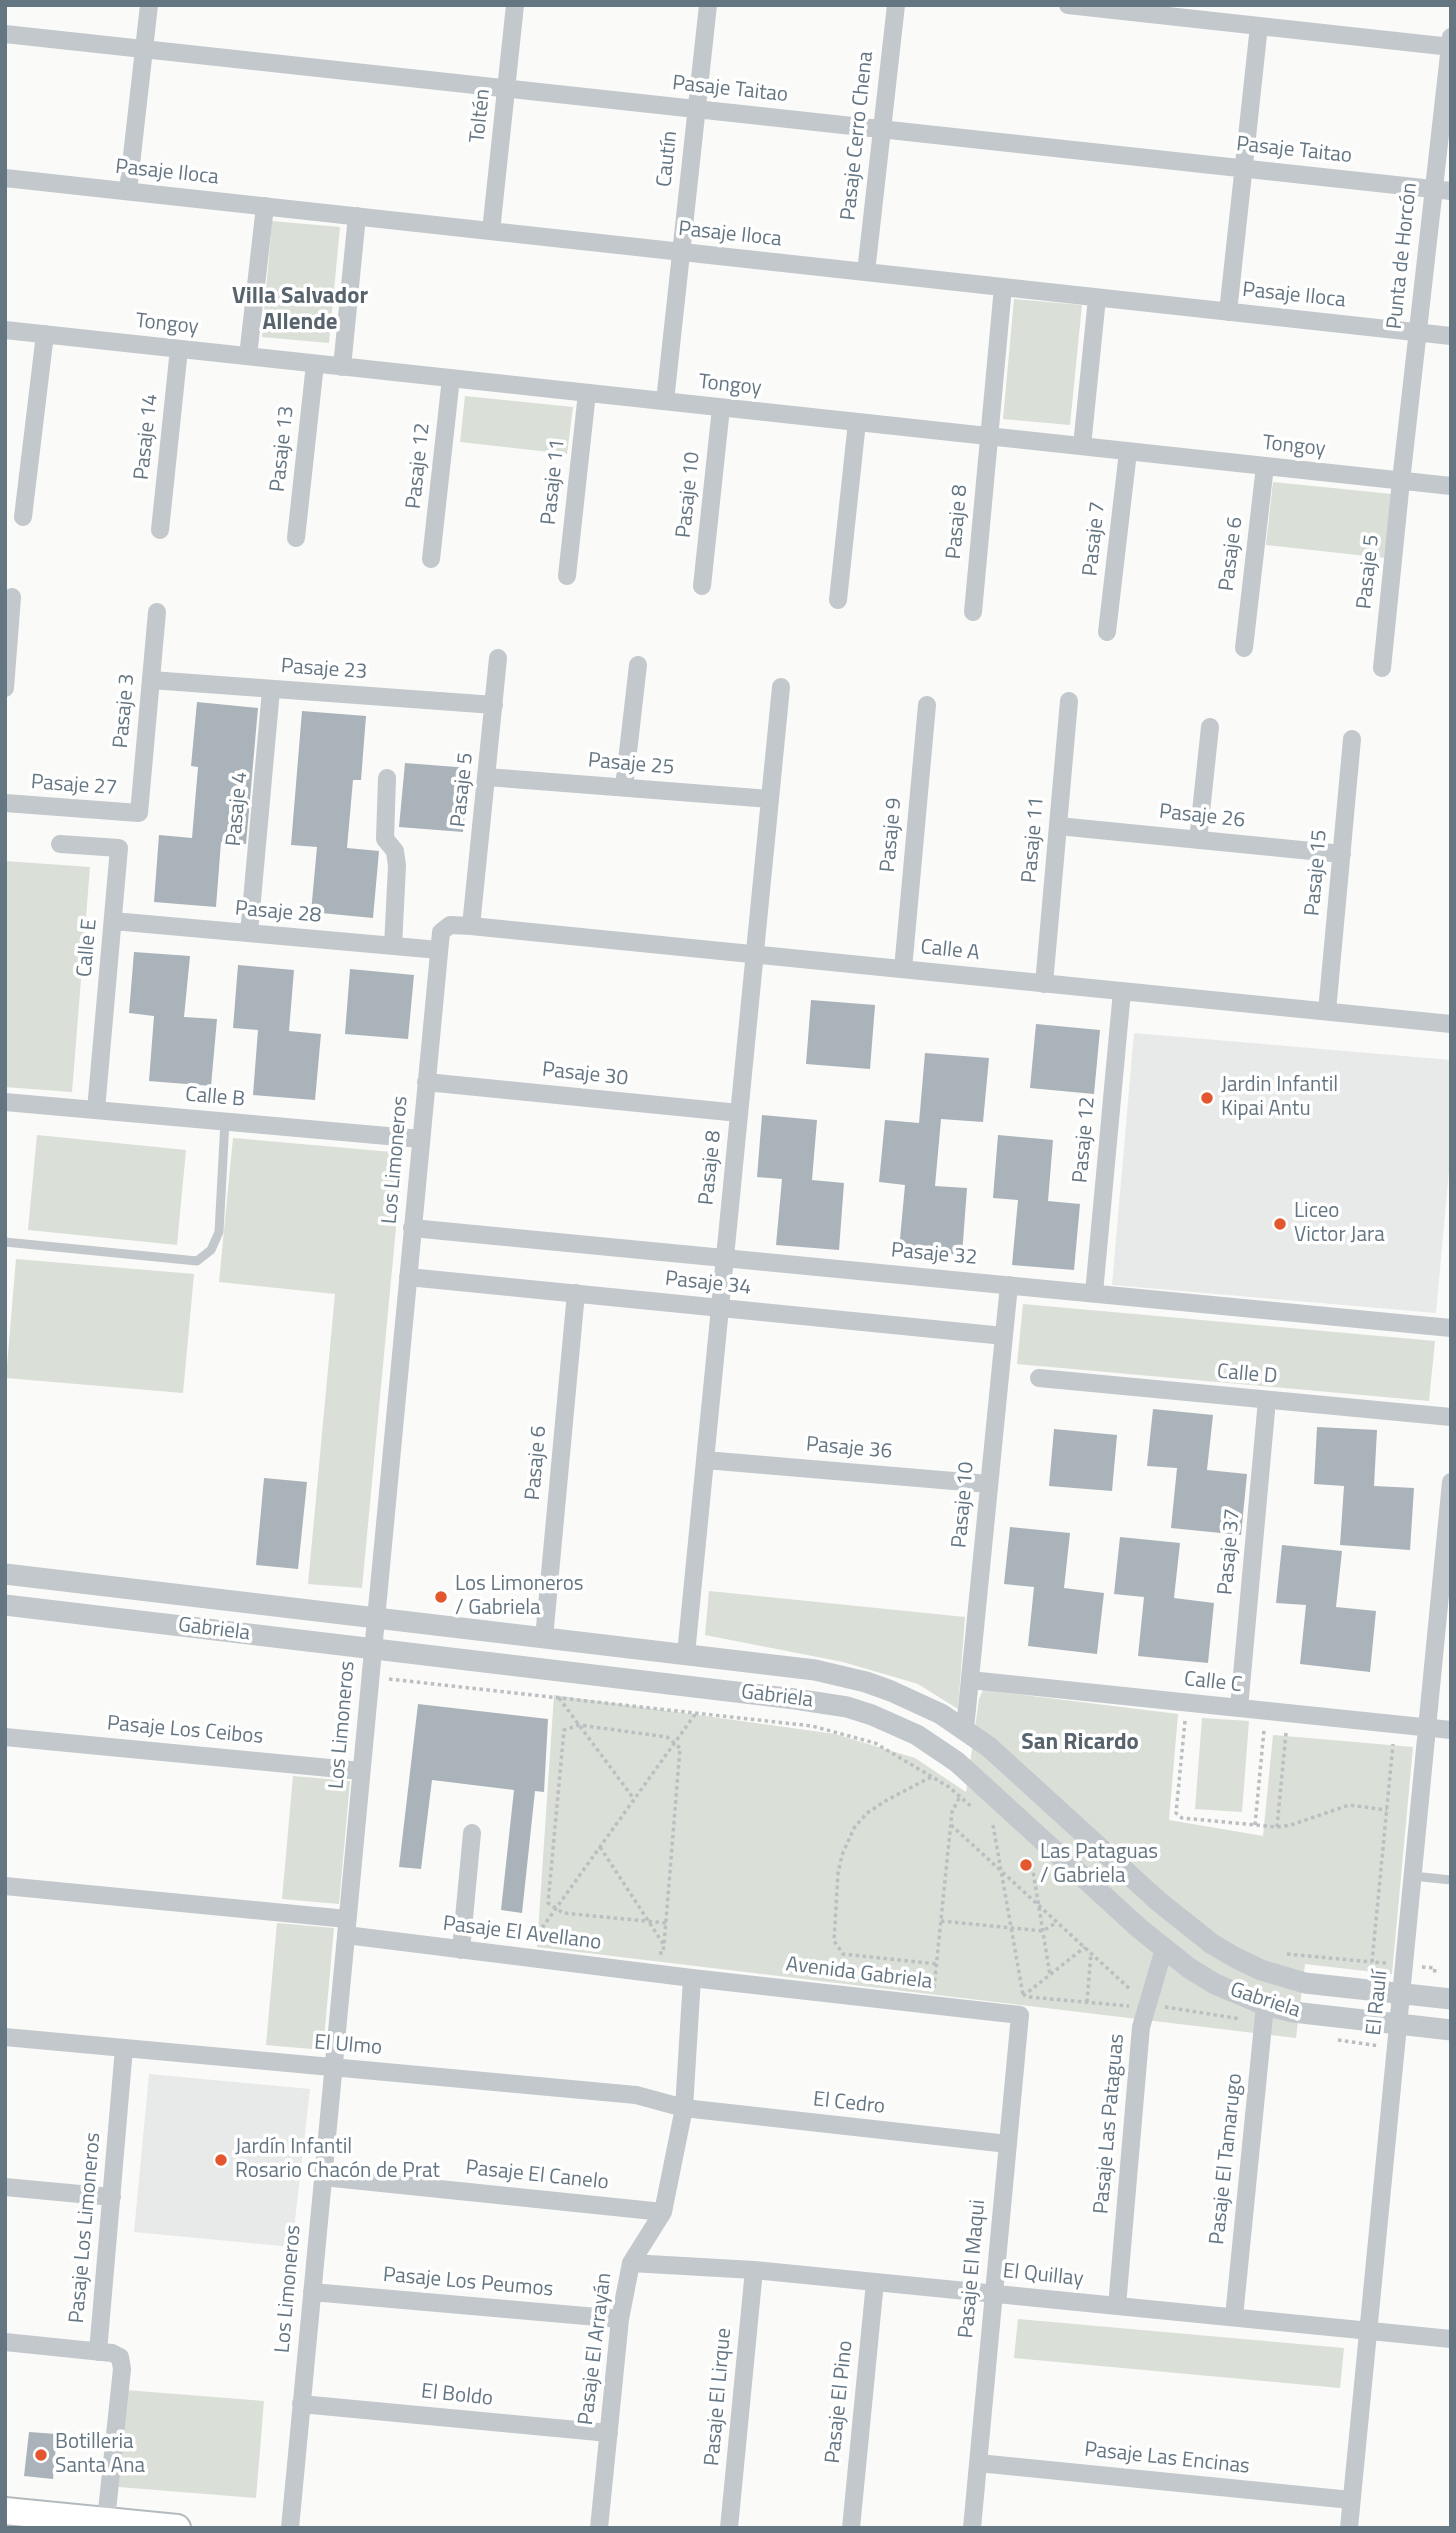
<!DOCTYPE html>
<meta charset="utf-8">
<style>
body{margin:0}
#map{position:relative;width:1456px;height:2533px;overflow:hidden;background:#fafaf8;font-family:"Titillium Web",sans-serif}
canvas{display:block}
.frame{position:absolute;inset:0;border:7px solid #657683;pointer-events:none}
</style>
<div id="map">
<canvas width="1456" height="2533"></canvas>
<div class="frame"></div>
</div>
<script>
const ctx = document.querySelector('canvas').getContext('2d');
ctx.lineJoin = 'round';
function fillPath(path, color) {
  ctx.fillStyle = color;
  ctx.fill(path, 'evenodd');
}
function toPath(rows) {
  const path = new Path2D();
  for (const r of rows) {
    path.moveTo(r[0], r[1]);
    for (let i = 2; i < r.length; i += 2) path.lineTo(r[i], r[i + 1]);
  }
  return path;
}
function strokePath(path, color, width, dash) {
  ctx.strokeStyle = color;
  ctx.lineWidth = width;
  ctx.lineCap = dash ? 'butt' : 'round';
  ctx.setLineDash(dash || []);
  ctx.stroke(path);
}
function label(font, color, halo, rows, align = 'center') {
  ctx.font = font + ' "Titillium Web",sans-serif';
  ctx.lineWidth = 7;
  ctx.setLineDash([]);
  ctx.textBaseline = 'middle';
  ctx.strokeStyle = halo;
  ctx.fillStyle = color;
  for (const [text, x, y, turn = 0] of rows) {
    ctx.save();
    ctx.translate(x, y);
    ctx.rotate((+turn || 0) * Math.PI / 180);
    ctx.textAlign = isNaN(turn) ? turn : align;
    if (halo) ctx.strokeText(text, 0, 0);
    ctx.fillText(text, 0, 0);
    ctx.restore();
  }
}
fillPath(toPath([
 [1134,1033,1451,1060,1451,1148,1436,1313,1112,1285],
 [149,2074,310,2089,292,2247,134,2232]
]), '#e8e9e9');
fillPath(toPath([
 [272,221,340,227,329,343,262,337],
 [1014,299,1082,305,1070,425,1003,419],
 [465,396,573,407,567,454,460,442],
 [1273,482,1392,494,1385,558,1266,545],
 [5,861,90,867,72,1092,5,1087],
 [37,1135,186,1150,177,1245,28,1230],
 [233,1138,403,1153,362,1588,308,1584,335,1294,219,1282],
 [16,1259,194,1274,183,1393,6,1378],
 [1023,1304,1435,1341,1429,1401,1017,1364],
 [709,1591,965,1617,958,1709,918,1684,843,1662,705,1635],
 [983,1690,1178,1714,1169,1820,1263,1836,1273,1735,1413,1747,1392,1974,1305,1964,1296,2038,537,1947,554,1695,835,1734,915,1758,966,1792,979,1699],
 [1202,1718,1249,1721,1242,1812,1195,1809],
 [293,1776,350,1781,339,1904,282,1899],
 [277,1923,334,1928,323,2050,266,2045],
 [1018,2319,1344,2348,1340,2388,1014,2358],
 [113,2389,264,2401,256,2498,106,2486]
]), '#dadfd7');
fillPath(toPath([
 [197,702,258,708,246,844,221,842,216,907,154,902,159,835,192,838,198,767,191,766],
 [302,711,366,716,361,780,353,780,347,848,379,851,373,918,311,912,317,847,291,845],
 [405,763,469,768,463,832,399,827],
 [134,952,190,956,184,1017,217,1019,211,1086,149,1081,154,1016,129,1013],
 [238,965,294,970,289,1031,321,1034,315,1100,253,1095,258,1030,233,1028],
 [350,969,414,975,408,1039,345,1034],
 [811,1000,875,1005,870,1069,806,1064],
 [1036,1024,1100,1030,1094,1094,1030,1088],
 [925,1053,989,1058,983,1122,941,1119,935,1186,967,1188,962,1255,899,1250,905,1185,879,1182,885,1120,919,1123],
 [762,1115,817,1120,812,1180,844,1183,839,1250,776,1245,782,1179,757,1177],
 [998,1135,1053,1140,1048,1201,1080,1204,1074,1270,1012,1265,1018,1200,993,1198],
 [1153,1409,1213,1415,1207,1470,1247,1474,1241,1535,1171,1528,1177,1468,1147,1466],
 [1317,1427,1377,1430,1374,1486,1414,1488,1410,1550,1340,1545,1344,1486,1314,1484],
 [1054,1429,1117,1435,1112,1491,1049,1486],
 [264,1478,307,1482,298,1569,256,1565],
 [1010,1527,1070,1533,1064,1588,1104,1593,1097,1654,1028,1646,1034,1587,1004,1584],
 [1120,1537,1180,1543,1174,1598,1214,1603,1208,1663,1138,1656,1144,1597,1114,1594],
 [1282,1545,1342,1551,1336,1607,1376,1611,1370,1672,1300,1664,1306,1605,1276,1603],
 [418,1704,548,1719,544,1792,535,1791,522,1913,501,1910,514,1790,432,1780,421,1869,399,1867],
 [29,2432,57,2434,53,2479,24,2476]
]), '#aab3b9');
const primary = toPath([
 [5,2511,177,2528]
]);
strokePath(primary, '#b5babe', 30);
strokePath(toPath([
 [389,1679,812,1726,875,1743,949,1787,973,1808],
 [559,1698,634,1799],
 [1185,1721,1176,1813,1182,1818,1277,1827,1291,1825,1349,1805,1387,1810],
 [931,1777,887,1800,867,1813,854,1828,842,1855,838,1873,834,1941,843,1954,937,1964],
 [951,1825,1131,1990],
 [993,1825,1023,1995],
 [1255,1825,1264,1730],
 [1277,1827,1286,1733],
 [600,1847,664,1945],
 [1031,1859,1050,1975],
 [941,1921,1043,1931,1057,1922],
 [534,1939,696,1713],
 [659,1953,663,1953,664,1945,680,1748,667,1737,579,1725,564,1730,548,1903,563,1913,666,1923],
 [1287,1954,1372,1962],
 [1386,1963,1372,1962,1393,1744],
 [1422,1967,1435,1968,1434,1976],
 [934,1988,952,1812,960,1796],
 [1023,1996,1085,1947],
 [1029,1997,1129,2006],
 [1087,2002,1091,1953],
 [1165,2007,1241,2019],
 [1338,2040,1379,2046]
]), '#bbbfc2', 3.5, [3.5, 3.5]);
strokePath(toPath([
 [5,1242,197,1261,211,1250,219,1232,225,1121],
 [1413,1876,1451,1880]
]), '#c3c8cc', 9);
strokePath(toPath([
 [1068,5,1451,47],
 [5,34,1451,191],
 [5,178,1451,336],
 [128,191,149,5],
 [491,231,515,5],
 [866,272,896,5],
 [1228,312,1259,26],
 [5,330,1451,486],
 [248,356,265,206],
 [342,367,357,216],
 [665,401,708,5],
 [1082,446,1097,298],
 [23,517,45,334],
 [160,530,179,349],
 [296,538,315,364],
 [431,559,451,378],
 [567,576,587,393],
 [702,586,721,408],
 [838,600,857,422],
 [973,612,1003,287],
 [1107,632,1128,452],
 [1244,648,1265,466],
 [1382,668,1401,481,1451,37],
 [151,680,494,705],
 [5,688,12,597],
 [487,777,770,799],
 [387,778,385,839,395,851,397,866,393,946],
 [624,787,638,665],
 [5,803,139,813,157,612],
 [1058,826,1342,854],
 [1198,840,1210,727],
 [60,844,119,848,96,1110],
 [113,921,439,950],
 [471,926,498,658],
 [249,933,271,690],
 [903,969,927,705],
 [1044,984,1069,701],
 [1327,1011,1352,739],
 [426,1082,739,1113],
 [5,1102,421,1139],
 [412,1228,1451,1328],
 [408,1277,1004,1336],
 [1094,1293,1122,991],
 [1039,1378,1451,1417],
 [705,1460,989,1484],
 [544,1638,576,1293],
 [686,1654,781,687],
 [970,1680,1451,1730],
 [1239,1708,1267,1400],
 [965,1729,1009,1285],
 [5,1737,361,1771],
 [5,1886,347,1919],
 [346,1935,692,1978,1020,2015,972,2528],
 [461,1950,472,1833],
 [5,2037,636,2095,684,2108,1008,2144],
 [323,2177,663,2212],
 [5,2187,112,2197],
 [631,2263,754,2270,1451,2339],
 [312,2292,620,2319],
 [1117,2306,1141,2027,1164,1949],
 [1234,2317,1265,2005],
 [5,2342,112,2353,120,2357,122,2369,106,2520],
 [98,2352,124,2048],
 [301,2404,609,2433],
 [978,2463,1351,2500],
 [290,2528,441,932,450,925,471,926,1451,1024],
 [599,2528,620,2319,631,2263,663,2212,684,2108,692,1978],
 [729,2528,754,2270],
 [851,2528,875,2282],
 [1349,2528,1451,1482]
]), '#c3c8cc', 18);
strokePath(toPath([
 [5,1574,815,1670,866,1682,891,1691,941,1714,989,1747,1158,1901,1212,1944,1236,1958,1261,1970,1305,1983,1451,1999],
 [5,1605,795,1699,847,1707,872,1715,917,1735,957,1762,1140,1929,1189,1968,1215,1984,1265,2005,1293,2012,1451,2030]
]), '#c3c8cc', 21);
strokePath(primary, '#fff', 26);
for (const [x, y, r, color] of [
 [1207,1098,7,"#e4572e"],
 [1280,1224,7,"#e4572e"],
 [441,1597,7,"#e4572e"],
 [1026,1865,7,"#e4572e"],
 [221,2160,7,"#e4572e"],
 [41,2455,7,"#e4572e"]
]) {
  const dot = new Path2D();
  dot.arc(x, y, r, 0, 2 * Math.PI);
  ctx.fillStyle = color;
  ctx.fill(dot);
  strokePath(dot, '#fff', 2.5);
}
label('21px', '#657683', '#fff', [
 ["Pasaje Taitao",730,90,6],
 ["Toltén",481,116,-84],
 ["Pasaje Cerro Chena",858,136,-84],
 ["Pasaje Taitao",1294,151,6],
 ["Cautín",668,159,-84],
 ["Pasaje Iloca",167,173,6],
 ["Pasaje Iloca",730,235,6],
 ["Punta de Horcón",1403,256,-84],
 ["Pasaje Iloca",1294,296,6],
 ["Tongoy",167,325,6],
 ["Tongoy",730,386,6],
 ["Pasaje 14",147,437,-84],
 ["Tongoy",1294,447,6],
 ["Pasaje 13",283,449,-84],
 ["Pasaje 12",419,466,-84],
 ["Pasaje 11",554,482,-84],
 ["Pasaje 10",689,495,-84],
 ["Pasaje 8",958,522,-85],
 ["Pasaje 7",1095,539,-84],
 ["Pasaje 6",1232,554,-83],
 ["Pasaje 5",1369,572,-84],
 ["Pasaje 23",324,670,4],
 ["Pasaje 3",125,711,-85],
 ["Pasaje 25",631,765,5],
 ["Pasaje 27",74,786,4],
 ["Pasaje 5",463,790,-84],
 ["Pasaje 4",238,809,-85],
 ["Pasaje 26",1202,817,6],
 ["Pasaje 9",892,835,-85],
 ["Pasaje 11",1034,840,-85],
 ["Pasaje 15",1317,873,-85],
 ["Pasaje 28",278,913,5],
 ["Calle E",88,948,-85],
 ["Calle A",950,951,6],
 ["Pasaje 30",585,1075,6],
 ["Calle B",215,1098,5],
 ["Pasaje 12",1085,1140,-85],
 ["Los Limoneros",396,1160,-85],
 ["Pasaje 8",711,1168,-84],
 ["Pasaje 32",934,1255,5],
 ["Pasaje 34",708,1284,6],
 ["Calle D",1247,1375,5],
 ["Pasaje 36",849,1449,5],
 ["Pasaje 6",537,1463,-85],
 ["Pasaje 10",964,1505,-85],
 ["Pasaje 37",1230,1552,-85],
 ["Gabriela",214,1630,7],
 ["Calle C",1213,1683,6],
 ["Gabriela",777,1697,7],
 ["Los Limoneros",343,1725,-85],
 ["Pasaje Los Ceibos",185,1731,5],
 ["Pasaje El Avellano",522,1934,7],
 ["Avenida Gabriela",859,1974,7],
 ["Gabriela",1265,2001,18],
 ["El Raulí",1378,2003,-84],
 ["El Ulmo",348,2046,5],
 ["El Cedro",849,2104,6],
 ["Pasaje Las Pataguas",1110,2124,-85],
 ["Pasaje El Tamarugo",1227,2159,-84],
 ["Pasaje El Canelo",537,2176,6],
 ["Pasaje Los Limoneros",86,2228,-85],
 ["Pasaje El Maqui",973,2269,-85],
 ["El Quillay",1043,2276,6],
 ["Pasaje Los Peumos",468,2283,5],
 ["Los Limoneros",289,2289,-85],
 ["Pasaje El Arrayán",596,2349,-83],
 ["El Boldo",457,2396,6],
 ["Pasaje El Lirque",719,2397,-85],
 ["Pasaje El Pino",840,2402,-84],
 ["Pasaje Las Encinas",1167,2459,6]
]);
label('21px', '#657683', '#fff', [
 ["Jardin Infantil",1221,1086],
 ["Kipai Antu",1221,1110],
 ["Liceo",1294,1212],
 ["Victor Jara",1294,1236],
 ["Los Limoneros",455,1585],
 ["/ Gabriela",455,1609],
 ["Las Pataguas",1040,1853],
 ["/ Gabriela",1040,1877],
 ["Jardín Infantil",235,2148],
 ["Rosario Chacón de Prat",235,2172],
 ["Botilleria",55,2443],
 ["Santa Ana",55,2467]
], 'left');
label('bold 23px', '#57646e', '#fff', [
 ["Villa Salvador",300,297],
 ["Allende",300,323],
 ["San Ricardo",1080,1743]
]);
</script>
